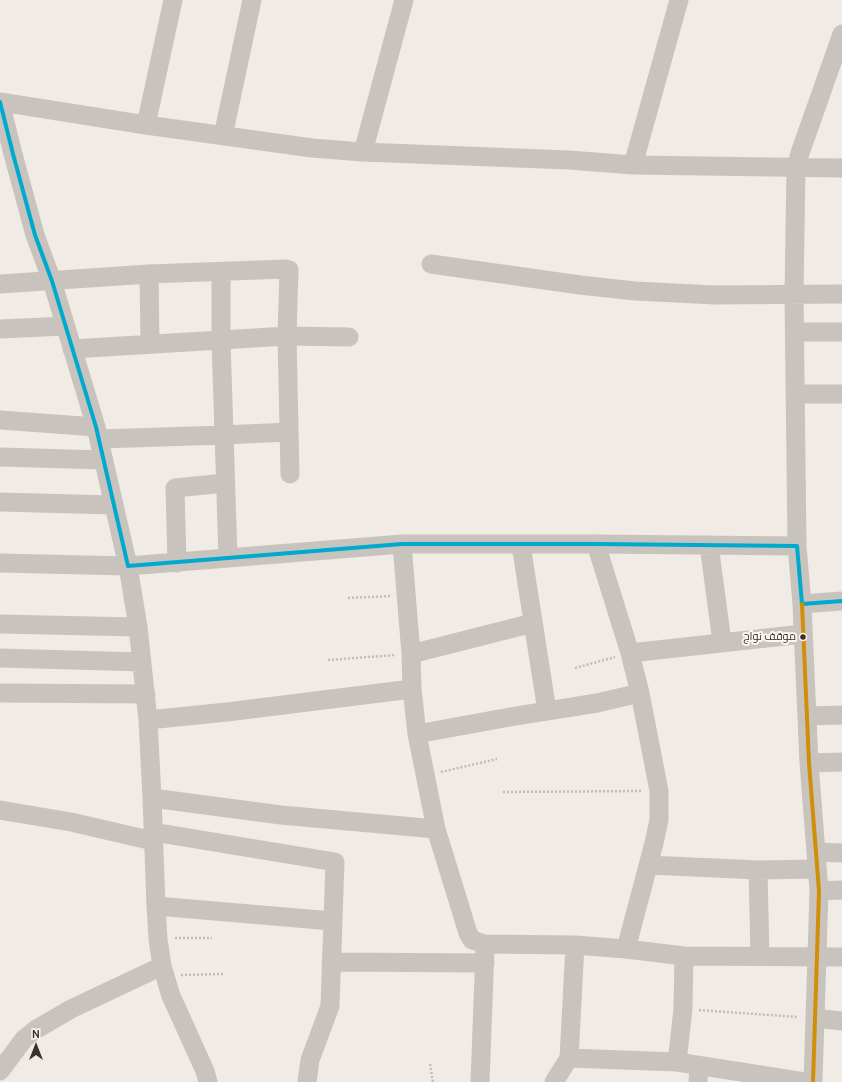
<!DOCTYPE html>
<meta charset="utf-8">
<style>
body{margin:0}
#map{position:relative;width:842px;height:1082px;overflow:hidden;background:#f0ebe5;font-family:Cabin,sans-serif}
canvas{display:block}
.north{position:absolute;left:16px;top:1026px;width:40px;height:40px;-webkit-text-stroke:3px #fbf5ee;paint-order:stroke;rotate:0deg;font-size:11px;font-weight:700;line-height:16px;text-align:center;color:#3b302b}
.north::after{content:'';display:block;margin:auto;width:14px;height:18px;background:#3b302b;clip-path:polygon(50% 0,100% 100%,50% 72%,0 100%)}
</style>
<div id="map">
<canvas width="842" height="1082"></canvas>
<div class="north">N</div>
</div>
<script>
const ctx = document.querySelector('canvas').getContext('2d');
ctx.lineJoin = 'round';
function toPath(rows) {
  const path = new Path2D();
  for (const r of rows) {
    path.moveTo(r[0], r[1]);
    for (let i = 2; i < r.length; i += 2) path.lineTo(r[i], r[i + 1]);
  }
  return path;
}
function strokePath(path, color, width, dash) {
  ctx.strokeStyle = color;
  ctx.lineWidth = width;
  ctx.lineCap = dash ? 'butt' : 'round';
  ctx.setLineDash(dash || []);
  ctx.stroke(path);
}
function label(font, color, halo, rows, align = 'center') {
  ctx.font = font + ' Cabin,Cairo,sans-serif';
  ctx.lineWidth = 4;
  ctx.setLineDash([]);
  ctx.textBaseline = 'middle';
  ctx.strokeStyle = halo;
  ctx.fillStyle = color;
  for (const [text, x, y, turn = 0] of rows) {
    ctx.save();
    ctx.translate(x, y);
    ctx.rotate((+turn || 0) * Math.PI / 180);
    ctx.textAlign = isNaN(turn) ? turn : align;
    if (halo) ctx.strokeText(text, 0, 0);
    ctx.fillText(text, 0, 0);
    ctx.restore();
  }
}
strokePath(toPath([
 [348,598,390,596],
 [328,660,395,655],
 [575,668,615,657],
 [441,772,497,759],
 [503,792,642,791],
 [175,938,212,938],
 [181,975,224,974],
 [699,1010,798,1017],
 [430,1064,433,1082]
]), '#c2bbb6', 2.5, [2, 2]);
strokePath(toPath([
 [0,102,13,154,35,235,52,281,96,427,128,566,402,544,596,544,797,546,802,604,842,601],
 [0,102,146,125,312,148,363,152,569,160,633,165,842,168],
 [146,125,173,0],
 [223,136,252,0],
 [363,152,404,0],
 [633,165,679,0],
 [431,264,580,285,635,291,715,295,842,294],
 [221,272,221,341,228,557],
 [149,274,150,344],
 [0,284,149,274,286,269,289,270,287,336,290,474],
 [0,329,65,326],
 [795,332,842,332],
 [72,349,287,336,349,337],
 [796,394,842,394],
 [0,420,96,427],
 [99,439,224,435,289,432],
 [0,457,104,460],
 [0,502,113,505],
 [402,544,411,654,412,689,417,734,436,829,468,933,472,940,485,944,575,945,626,949,684,956,842,957],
 [596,544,630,653,640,693,659,791,659,820,654,843,626,949],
 [521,545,547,711],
 [709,545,722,642],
 [797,546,794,295,796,168,800,153,842,34],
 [0,563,128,566,138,627,148,720,152,798,156,906,158,939,162,966,171,996,205,1071,208,1082],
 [177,563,175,488,225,483],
 [802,604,809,763,819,891,813,1082],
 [0,624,138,627],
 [630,653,803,634],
 [411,654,533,623],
 [0,658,142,662],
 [0,693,146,694],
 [807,716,842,715],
 [148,720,227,712,412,689],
 [417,734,510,717,597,703,640,693],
 [809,763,842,762],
 [152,798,281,815,436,829],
 [0,810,71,822,153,841],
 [153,832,335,862,330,1006,310,1060,307,1082],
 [816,852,842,853],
 [649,865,758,870,817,869],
 [758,870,760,956],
 [819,891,842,890],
 [156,906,332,921],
 [331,962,485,963],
 [815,1018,842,1021],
 [569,1058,677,1062,805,1082],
 [677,1062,683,1009,684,956],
 [0,1071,24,1039,35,1030,71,1009,162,966],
 [480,1082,485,949],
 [554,1082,569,1058,575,945],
 [698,1082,699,1066]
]), '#c9c3be', 19);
strokePath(toPath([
 [0,102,13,154,35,235,52,281,96,427,128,566,402,544,596,544,797,546,802,604,842,601]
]), '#00a9ce', 4);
strokePath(toPath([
 [802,604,809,763,819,891,813,1082]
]), '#d18e09', 4);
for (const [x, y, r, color] of [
 [803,637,3.5,"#3b302b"]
]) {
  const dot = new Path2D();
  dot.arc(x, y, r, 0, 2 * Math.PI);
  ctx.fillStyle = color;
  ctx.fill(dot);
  strokePath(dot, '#fbf5ee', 1.5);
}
label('11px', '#3b302b', '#fbf5ee', [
 ["موقف نواج",796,637]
], 'right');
</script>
